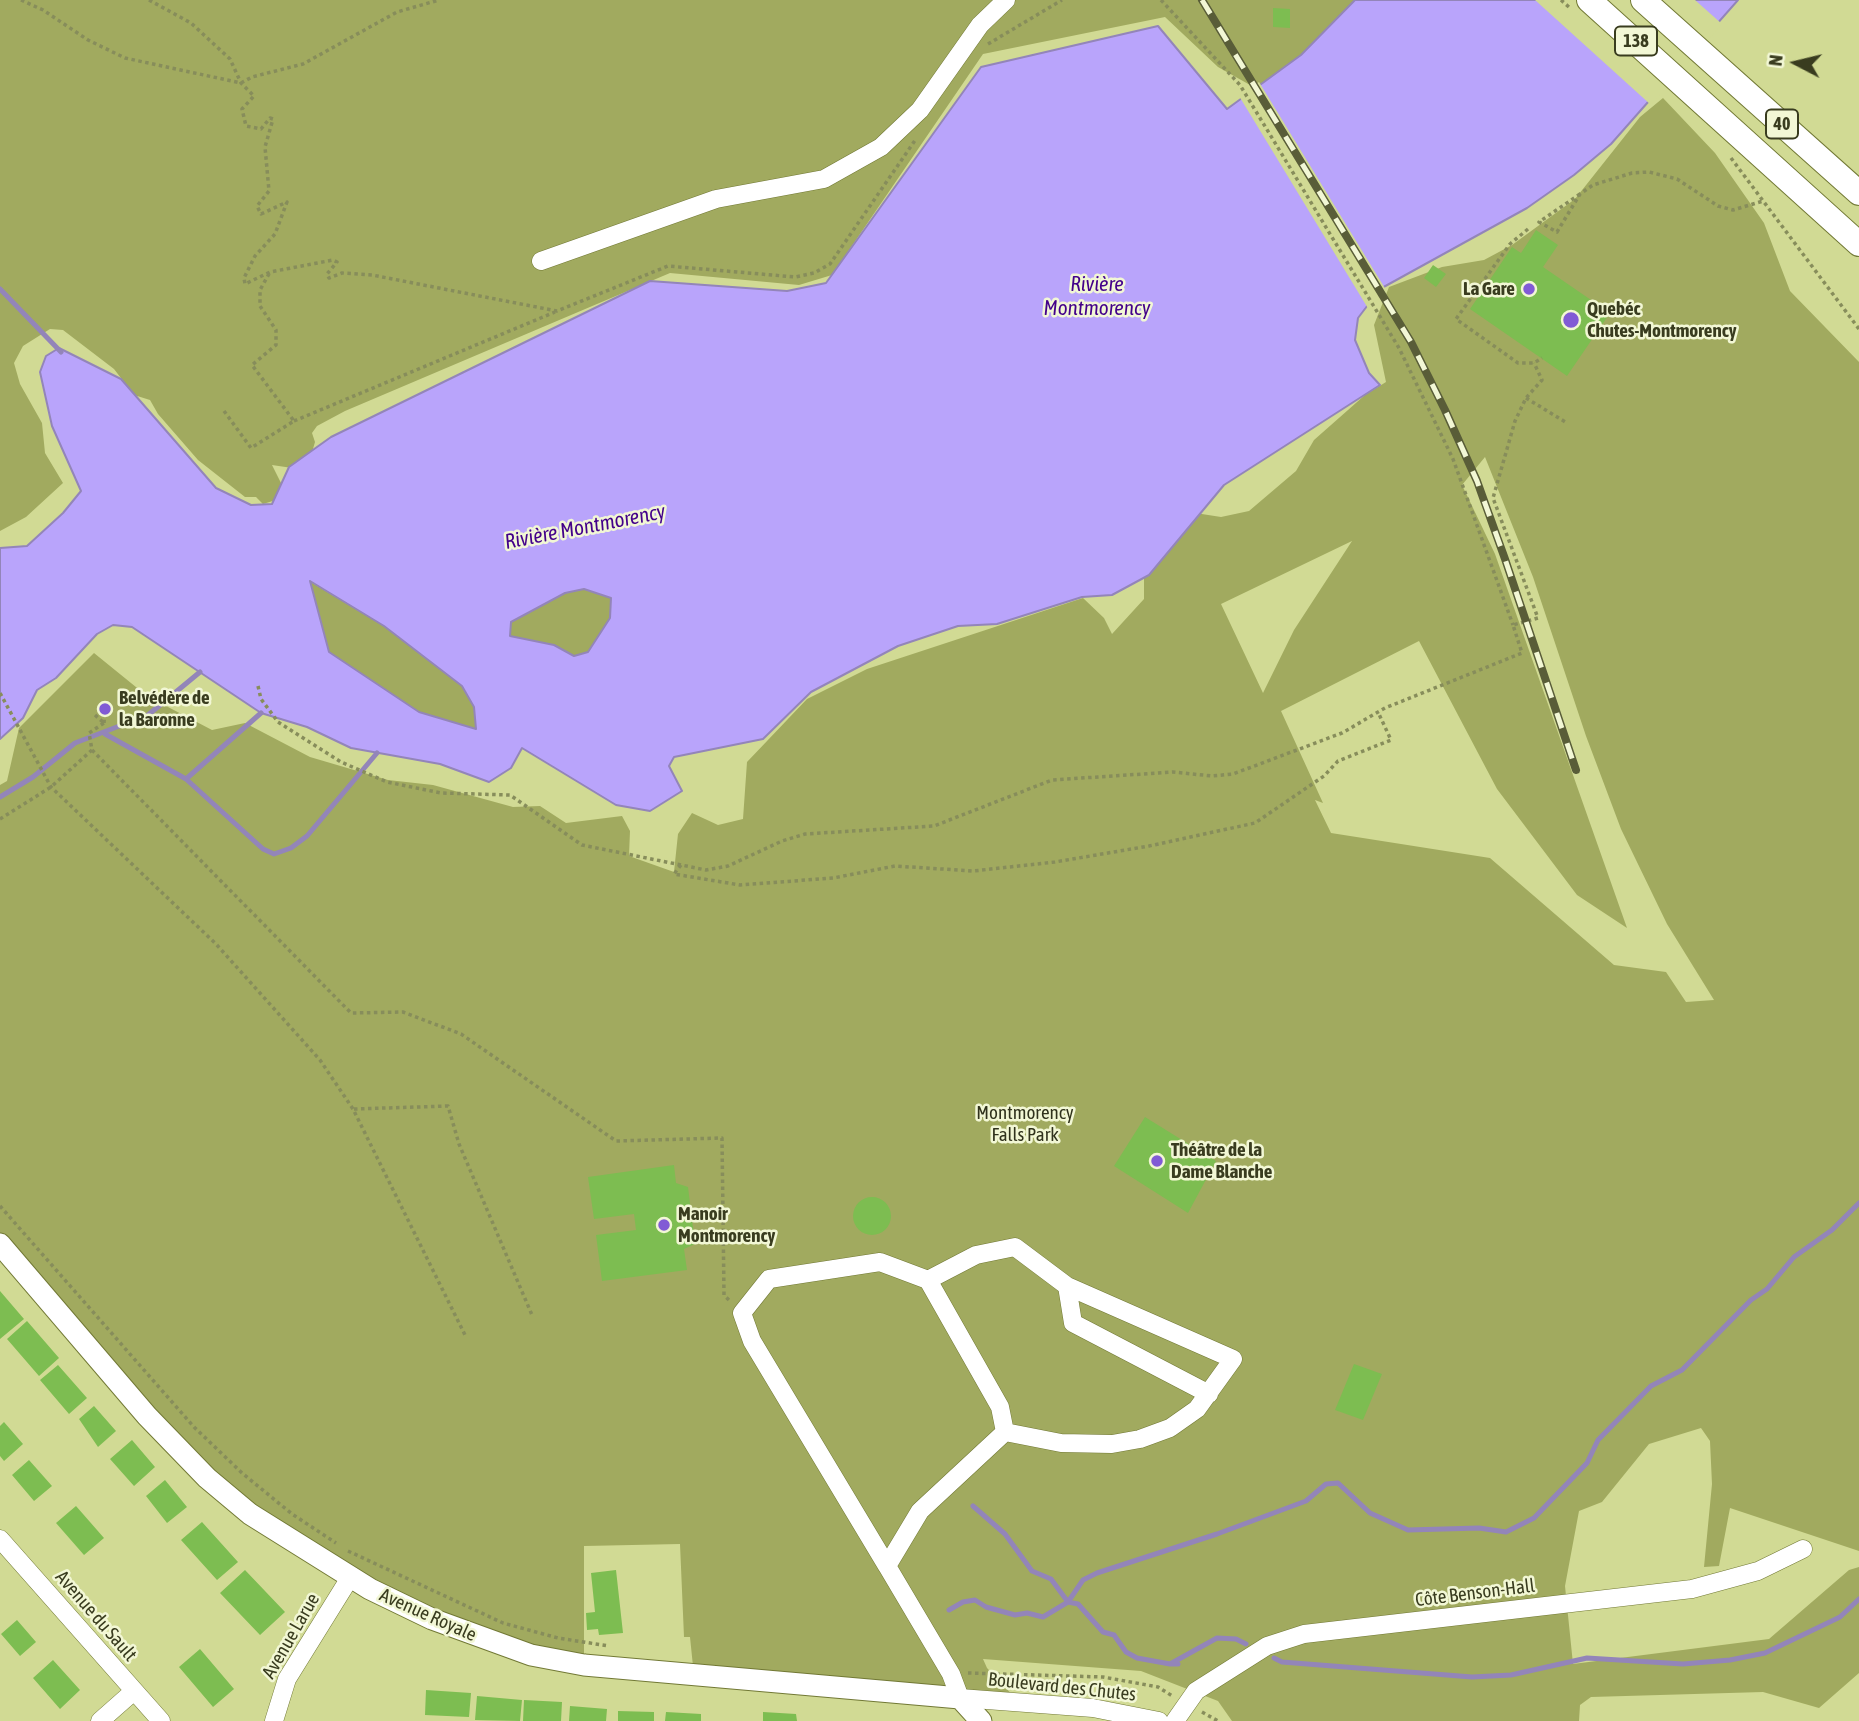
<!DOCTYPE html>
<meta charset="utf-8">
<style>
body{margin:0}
#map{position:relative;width:1859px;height:1721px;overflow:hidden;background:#d1da94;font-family:"Asap Condensed",sans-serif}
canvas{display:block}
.north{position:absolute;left:1761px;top:28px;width:70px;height:70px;-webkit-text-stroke:5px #f2f7d5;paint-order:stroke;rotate:277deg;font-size:19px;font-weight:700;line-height:28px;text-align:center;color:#393c1f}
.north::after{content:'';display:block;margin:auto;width:24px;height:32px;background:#393c1f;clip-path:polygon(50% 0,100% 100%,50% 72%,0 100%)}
</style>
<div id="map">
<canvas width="1859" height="1721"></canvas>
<div class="north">N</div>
</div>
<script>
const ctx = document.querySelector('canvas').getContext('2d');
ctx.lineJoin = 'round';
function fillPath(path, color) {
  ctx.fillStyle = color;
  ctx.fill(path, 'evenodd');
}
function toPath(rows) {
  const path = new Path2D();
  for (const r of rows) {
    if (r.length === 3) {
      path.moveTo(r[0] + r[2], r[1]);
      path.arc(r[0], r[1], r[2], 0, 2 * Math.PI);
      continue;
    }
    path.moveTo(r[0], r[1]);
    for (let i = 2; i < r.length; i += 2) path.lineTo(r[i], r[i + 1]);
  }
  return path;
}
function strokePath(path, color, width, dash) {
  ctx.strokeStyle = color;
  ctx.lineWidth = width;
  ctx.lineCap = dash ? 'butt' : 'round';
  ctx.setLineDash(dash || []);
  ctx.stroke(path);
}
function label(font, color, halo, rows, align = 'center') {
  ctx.font = font + ' "Asap Condensed",sans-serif';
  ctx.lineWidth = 5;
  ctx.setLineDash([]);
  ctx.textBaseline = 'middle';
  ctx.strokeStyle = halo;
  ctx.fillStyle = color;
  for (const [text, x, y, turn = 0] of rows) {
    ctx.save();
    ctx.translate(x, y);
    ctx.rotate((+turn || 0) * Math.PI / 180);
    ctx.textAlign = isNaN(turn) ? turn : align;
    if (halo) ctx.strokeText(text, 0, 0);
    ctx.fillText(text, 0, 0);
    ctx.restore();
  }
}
fillPath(toPath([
 [0,0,1372,0,1275,99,1218,67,1165,17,983,54,832,275,799,285,670,273,345,411,317,426,312,433,315,442,308,466,299,469,272,465,285,491,279,499,263,504,256,497,245,497,198,460,158,414,150,400,134,395,114,369,63,330,50,329,23,346,14,363,20,384,42,423,45,453,63,483,26,517,0,531],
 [1663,98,1715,153,1764,223,1790,291,1859,362,1859,1551,1730,1508,1719,1566,1704,1567,1712,1484,1710,1441,1701,1428,1649,1444,1602,1502,1579,1511,1565,1586,1573,1664,1769,1639,1849,1570,1859,1567,1859,1673,1819,1708,1763,1692,1591,1697,1580,1705,1579,1721,1232,1721,1218,1701,1141,1671,983,1659,987,1668,1019,1702,694,1676,690,1637,684,1637,680,1544,584,1546,584,1665,481,1638,250,1514,0,1244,0,785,7,781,19,728,94,653,147,696,212,730,245,723,310,757,388,780,433,785,513,807,540,806,566,823,622,816,630,831,629,856,674,872,678,834,692,813,718,825,743,819,747,762,807,699,867,669,1083,598,1104,618,1112,634,1144,599,1144,558,1189,512,1221,517,1249,511,1296,471,1314,440,1365,395,1386,382,1374,325,1389,287,1442,267,1484,260,1512,245,1575,199,1640,117],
 [1485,457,1533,577,1586,736,1621,829,1667,924,1714,1000,1686,1002,1666,972,1614,965,1490,858,1331,833,1315,800,1323,803,1281,711,1419,641,1497,789,1577,895,1627,928,1495,554,1462,485],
 [1352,541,1294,630,1263,693,1221,604],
 [309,581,384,626,462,686,474,707,476,730,419,712,329,652],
 [584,589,612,598,610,618,588,652,574,656,554,645,509,636,511,622,565,593]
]), '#a1aa5f');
const water = toPath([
 [1355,0,1738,0,1611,144,1574,175,1527,208,1380,289,1358,318,1355,340,1369,373,1380,385,1224,485,1149,575,1112,595,1082,597,997,624,958,626,898,646,811,692,763,739,674,757,669,766,682,791,650,811,616,805,522,748,511,768,489,782,440,764,351,748,307,727,261,713,132,627,113,625,97,634,56,678,37,690,23,718,0,739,0,548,27,546,63,513,81,491,52,426,40,372,46,356,59,348,121,379,216,488,251,505,272,504,289,467,331,437,650,281,787,291,826,283,981,67,1158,26,1227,109,1301,55,1355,0],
 [310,581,384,626,462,686,474,707,476,729,419,712,329,652,310,581],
 [584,589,611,598,610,618,588,652,574,656,554,645,510,636,511,622,565,593,584,589]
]);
fillPath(water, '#b9a4fb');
strokePath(water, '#9385b9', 2);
fillPath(toPath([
 [1535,0,1695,0,1722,24,1651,105],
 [1259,82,1386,290,1369,310,1239,96]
]), '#d1da94');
strokePath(toPath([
 [0,289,61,352],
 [105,734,186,779,261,713],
 [186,779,263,849,274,854,291,848,307,836,377,753],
 [0,797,33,777,75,743,148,715,200,672],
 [973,1506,1005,1534,1032,1571,1051,1579,1068,1602,1078,1604,1103,1632,1114,1635,1126,1652,1137,1658,1170,1664],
 [949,1610,963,1602,975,1600,986,1607,1015,1615,1027,1613,1043,1617,1068,1602,1083,1580,1097,1573,1217,1534,1306,1501,1326,1484,1338,1483,1370,1513,1408,1530,1479,1528,1506,1532,1534,1518,1587,1463,1598,1440,1651,1386,1682,1370,1751,1300,1767,1289,1794,1257,1832,1230,1859,1203],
 [1274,1658,1282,1662,1472,1677,1511,1675,1587,1658,1683,1664,1730,1660,1765,1653,1840,1617,1859,1599],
 [1178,1664,1170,1664,1217,1638,1236,1639,1246,1644]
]), '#9385b9', 5);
fillPath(toPath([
 [1273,8,1290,9,1290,28,1273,27],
 [1536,230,1558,245,1543,267,1610,313,1567,376,1470,309,1512,247,1521,253],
 [1433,265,1446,274,1436,287,1424,278],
 [1145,1117,1216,1161,1188,1213,1114,1166],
 [674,1165,676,1183,688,1187,695,1244,684,1249,687,1270,602,1281,596,1235,636,1230,634,1214,594,1219,588,1177],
 [872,1216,19],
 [0,1291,24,1319,0,1339],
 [27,1321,59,1358,39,1376,7,1339],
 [1354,1364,1382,1374,1363,1420,1335,1410],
 [58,1365,87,1398,69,1414,40,1380],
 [94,1406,116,1431,98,1447,79,1419],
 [4,1422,23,1444,4,1461,0,1456,0,1426],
 [132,1440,155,1467,134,1486,110,1459],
 [29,1460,52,1486,34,1501,12,1475],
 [165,1480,187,1507,167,1523,146,1496],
 [76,1506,104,1538,84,1555,56,1523],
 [202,1522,238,1562,217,1580,181,1540],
 [245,1570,285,1612,260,1635,220,1593],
 [616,1570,623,1633,599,1635,598,1629,587,1630,586,1613,595,1612,591,1573],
 [17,1620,36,1642,20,1656,1,1634],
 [200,1649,234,1689,213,1707,179,1667],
 [53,1660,80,1690,60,1709,33,1678],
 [426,1690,471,1693,469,1717,425,1715],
 [477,1696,522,1700,520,1721,475,1720],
 [524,1700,562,1702,561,1721,523,1721],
 [570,1706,607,1709,606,1721,569,1721],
 [618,1711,654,1712,654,1721,618,1721],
 [666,1712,701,1714,701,1721,665,1721],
 [763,1712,796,1714,797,1721,763,1721]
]), '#7dbd51');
const minor = toPath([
 [541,261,716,199,824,179,881,147,920,110,980,25,1006,0],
 [880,1262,928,1280,1000,1407,1005,1432,920,1511,887,1566,752,1341,742,1313,769,1279,880,1262],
 [928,1280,976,1255,1015,1247,1067,1286,1233,1359,1197,1409,1170,1428,1140,1439,1112,1444,1061,1443,1005,1432],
 [1067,1286,1073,1323,1209,1394],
 [0,1539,161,1721],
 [887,1566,951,1674,960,1698,1093,1708,1159,1721],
 [100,1721,134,1691],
 [274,1721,287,1679,351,1576],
 [1175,1721,1196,1691,1267,1646,1304,1634,1692,1589,1758,1571,1803,1549]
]);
const major = toPath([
 [0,1244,147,1416,207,1478,250,1514,370,1589,432,1619,531,1655,584,1665,960,1698,981,1721]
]);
const highway = toPath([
 [1589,0,1859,244],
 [1643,0,1859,193]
]);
strokePath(minor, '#727935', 19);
strokePath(major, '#727935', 23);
strokePath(highway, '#727935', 26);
strokePath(toPath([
 [21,0,43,10,88,40,125,58,241,83],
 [149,0,191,23,230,59,241,83,254,96,242,109,246,126,261,129,270,118,273,119,265,147,269,191,257,206,261,214,287,202,275,234,255,256,244,278,245,284,270,272,333,260,337,262,327,274,329,278,342,273,372,275,557,311,668,266,795,277,814,273,830,264,916,139],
 [1161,0,1240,85,1399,348,1453,459,1513,625],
 [1561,0,1570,8],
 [988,44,1062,0],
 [241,83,252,77,303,64,397,12,439,0],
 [1731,158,1859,329],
 [1580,194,1539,222,1557,232,1580,194,1593,185,1632,173,1649,172,1677,179,1718,206,1733,210,1763,201],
 [1528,229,1510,244,1456,319,1518,363,1534,363,1542,358],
 [1526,398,1567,423],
 [224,411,251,448,294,421,252,365,276,345,276,330,260,306,260,290,270,272],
 [294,421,555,312],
 [258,686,261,699,278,722,341,762,387,782,441,793,510,795,582,845,706,870,728,866,782,841,805,834,934,826,1052,780,1173,772,1212,776,1233,774,1342,733,1385,708,1522,653,1513,625,1538,618,1493,498,1515,421,1526,398,1542,380,1534,363],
 [0,693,51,787,216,944,320,1060,353,1109,466,1337],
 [95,715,104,723],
 [104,723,105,709],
 [92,750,351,1013,403,1012,461,1034,616,1141,722,1138,724,1295,730,1301],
 [0,819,51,787,92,750,89,733,104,723],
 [681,865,674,874,740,885,833,878,895,866,973,871,1055,862,1149,846,1255,823,1324,776,1338,761,1391,740,1378,712],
 [354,1109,448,1106,459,1144,532,1315],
 [0,1206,194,1427,242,1473,292,1514,336,1543],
 [348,1551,503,1623,558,1638,609,1646],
 [968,1673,1103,1677,1158,1687,1174,1697],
 [1202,1712,1218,1721]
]), '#878d5b', 3.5, [3.5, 3.5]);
strokePath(minor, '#fff', 18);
strokePath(major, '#fff', 21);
strokePath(highway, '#fff', 24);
const rail = toPath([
 [1202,0,1411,342,1445,410,1477,481,1505,559,1576,770]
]);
strokePath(rail, '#595d38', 8);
strokePath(rail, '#f2f7d5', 5, [16]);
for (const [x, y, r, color] of [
 [1529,289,7,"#815bd5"],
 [1571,320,9,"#815bd5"],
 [105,709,7,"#815bd5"],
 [1157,1161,7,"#815bd5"],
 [664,1225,7,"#815bd5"]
]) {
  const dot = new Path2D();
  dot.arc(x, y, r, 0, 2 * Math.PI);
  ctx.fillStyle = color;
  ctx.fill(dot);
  strokePath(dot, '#f2f7d5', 2.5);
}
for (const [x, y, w] of [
 [1636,41,42],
 [1782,124,32]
]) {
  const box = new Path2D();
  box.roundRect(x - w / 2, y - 14.5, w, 29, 5);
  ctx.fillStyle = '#f2f7d5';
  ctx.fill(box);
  strokePath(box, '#393c1f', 2);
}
label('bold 18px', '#393c1f', null, [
 ["138",1636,41],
 ["40",1782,124]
]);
label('bold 19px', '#393c1f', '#f2f7d5', [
 ["La Gare",1515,289,"right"],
 ["Quebéc",1587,309],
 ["Chutes-Montmorency",1587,331],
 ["Belvédère de",119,698],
 ["la Baronne",119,720],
 ["Théâtre de la",1171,1150],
 ["Dame Blanche",1171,1172],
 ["Manoir",678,1214],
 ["Montmorency",678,1236]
], 'left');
label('19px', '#30321c', '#f2f7d5', [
 ["Montmorency",1025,1113],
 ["Falls Park",1025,1135]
]);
label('19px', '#393c1f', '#f2f7d5', [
 ["Côte Benson-Hall",1475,1593,-7],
 ["Avenue Royale",428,1615,24],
 ["Avenue du Sault",96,1616,49],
 ["Avenue Larue",291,1636,-60],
 ["Boulevard des Chutes",1062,1687,6]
]);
label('italic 21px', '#43018a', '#f2f7d5', [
 ["Rivière",1097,284],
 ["Montmorency",1097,308],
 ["Rivière Montmorency",585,527,-11]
]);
</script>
